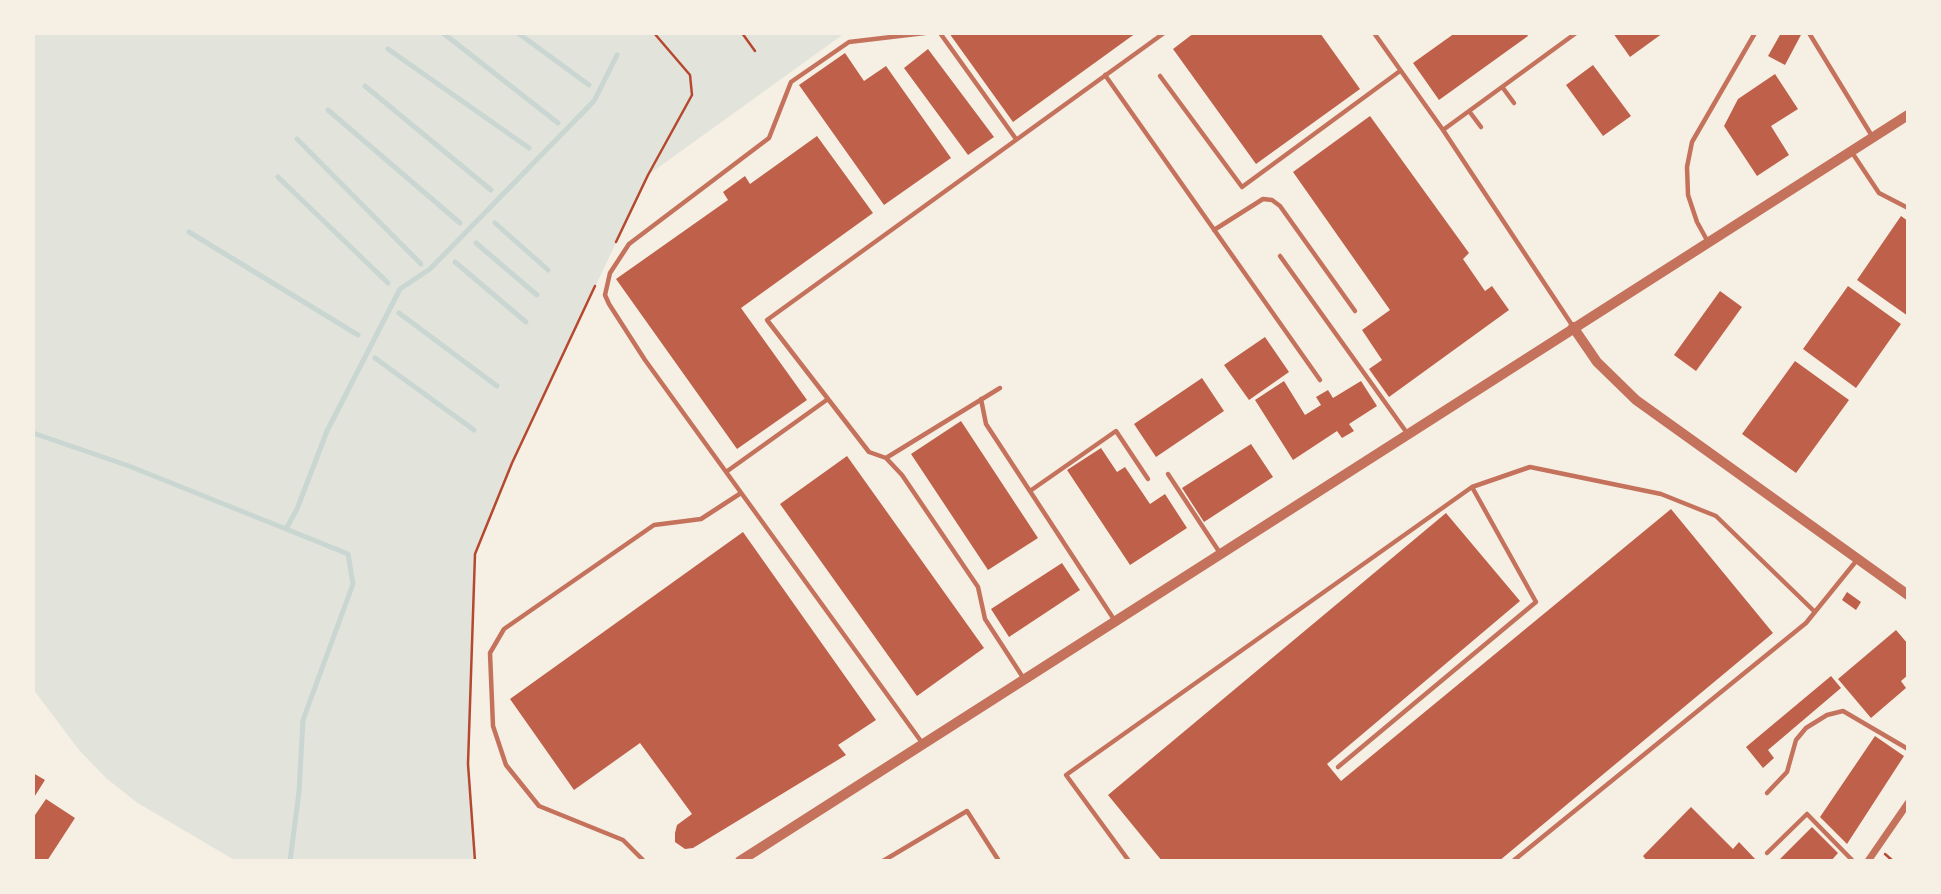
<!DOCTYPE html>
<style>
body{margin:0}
#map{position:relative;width:1941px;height:894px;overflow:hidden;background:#f6efe4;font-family:"Archivo Narrow",sans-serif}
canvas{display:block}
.frame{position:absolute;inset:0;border:35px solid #f6efe4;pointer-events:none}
</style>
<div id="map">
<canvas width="1941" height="894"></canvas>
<div class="frame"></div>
</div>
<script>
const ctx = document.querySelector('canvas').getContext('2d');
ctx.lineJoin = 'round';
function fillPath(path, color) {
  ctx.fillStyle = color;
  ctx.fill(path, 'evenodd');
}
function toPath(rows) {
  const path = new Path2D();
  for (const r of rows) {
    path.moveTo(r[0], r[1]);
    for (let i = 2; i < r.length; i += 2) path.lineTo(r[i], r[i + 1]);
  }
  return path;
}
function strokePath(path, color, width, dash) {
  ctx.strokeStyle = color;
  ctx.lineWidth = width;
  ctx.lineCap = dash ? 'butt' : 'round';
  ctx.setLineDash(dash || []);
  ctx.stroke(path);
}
fillPath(toPath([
 [33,33,845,33,648,175,512,463,475,554,468,764,475,861,236,861,136,802,106,778,79,750,33,689]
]), '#e2e4dc');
strokePath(toPath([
 [443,33,558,123],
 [518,33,589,85],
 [388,49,529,148],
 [365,86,491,190],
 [328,110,460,223],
 [297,139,421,264],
 [278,177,388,283],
 [495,223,548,270],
 [189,232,358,335],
 [476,243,537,295],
 [455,262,526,322],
 [399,313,497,386],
 [375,358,474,430],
 [33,433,129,466,286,529],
 [290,861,299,792,303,720,353,584,348,554,286,529,297,509,327,431,400,289,430,269,594,101,617,55]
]), '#c9d6d2', 5);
fillPath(toPath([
 [949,33,1136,33,1013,122],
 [1194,33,1320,33,1360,89,1256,164,1173,49],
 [1455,33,1526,33,1528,36,1439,100,1413,63],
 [1613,33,1663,33,1630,57],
 [1781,33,1802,33,1785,65,1768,56],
 [928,49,994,137,968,155,904,68],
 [845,53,864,81,886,66,951,158,884,205,799,85],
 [1593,65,1631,116,1603,136,1566,85],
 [1775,74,1798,109,1771,126,1789,155,1757,176,1724,126,1738,99],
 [1370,116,1469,253,1463,259,1485,291,1492,286,1509,310,1389,397,1369,369,1382,360,1362,330,1390,310,1293,172],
 [817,136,873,213,741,308,807,400,737,449,616,279,728,200,723,192,745,176,750,184],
 [1901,216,1908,221,1908,316,1857,280],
 [1848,286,1901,324,1856,388,1803,349],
 [1720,291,1742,307,1696,371,1674,355],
 [1265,337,1289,372,1249,400,1224,365],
 [1795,361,1849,400,1796,473,1742,434],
 [1202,378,1224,411,1156,457,1134,424],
 [1284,381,1305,415,1321,405,1316,397,1328,390,1333,398,1361,381,1377,406,1349,424,1354,431,1342,438,1337,431,1293,460,1255,400],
 [961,421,1038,538,988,570,911,454],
 [1251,444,1273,477,1204,522,1182,488],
 [1101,448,1117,472,1125,467,1150,504,1165,494,1187,528,1130,565,1067,470],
 [847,456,984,648,917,696,780,504],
 [1671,509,1773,633,1499,861,1162,861,1108,795,1446,513,1520,601,1327,764,1341,781],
 [743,532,876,720,838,745,846,755,693,848,685,849,675,842,675,833,677,825,692,814,640,743,574,790,510,699],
 [1062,563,1080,590,1009,637,991,609],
 [1847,592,1861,602,1856,610,1842,600],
 [1896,630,1908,644,1908,675,1901,681,1906,688,1871,718,1838,679],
 [1831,676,1841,688,1768,750,1774,758,1763,768,1746,747],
 [1875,736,1904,756,1847,844,1820,817],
 [33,773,45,780,33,799],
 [46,799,75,818,47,861,33,861,33,818],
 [1691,807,1733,849,1739,842,1757,861,1647,861,1643,856],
 [1812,827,1838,853,1831,861,1778,861]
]), '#bf614a');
strokePath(toPath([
 [742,33,755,51],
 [616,242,648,175,692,95,690,75,654,33],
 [1885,854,1893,861],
 [475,861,468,764,475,554,512,463,595,286]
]), '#b5482f', 2.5);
strokePath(toPath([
 [940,33,1016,139],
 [1374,33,1443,130,1572,325],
 [1809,33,1872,136],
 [1105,75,1320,380],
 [1160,76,1242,187,1400,71],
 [1503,88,1514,103],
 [1469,111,1481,127],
 [1443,130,1576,33],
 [1851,151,1879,193,1908,208],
 [1214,230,1263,199,1272,200,1280,206,1355,311],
 [1708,242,1697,222,1688,195,1687,167,1692,142,1755,33],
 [1280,256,1407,433],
 [1000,388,886,458,869,452,767,320,1164,33],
 [981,399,986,424,1115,621],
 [886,458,902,475,978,587,985,619,1024,679],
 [726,472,828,399],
 [1168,474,1220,553],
 [1030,491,1116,431,1148,479],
 [923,744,645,360,609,304,605,295,610,273,629,244,769,138,791,82,849,42,925,33],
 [1338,767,1536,602,1472,487],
 [1767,793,1787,772,1796,740,1806,728,1827,715,1843,711,1908,749],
 [1767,853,1807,814,1853,861],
 [644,861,623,840,539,806,506,765,493,726,490,653,504,629,654,525,701,519,741,493],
 [883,861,967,811,999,861],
 [1129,861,1066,775,1472,487,1530,467,1661,494,1716,516,1815,612],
 [1513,861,1806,623,1857,560]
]), '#c5725c', 4.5);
strokePath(toPath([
 [1868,861,1908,803]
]), '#c5725c', 7);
strokePath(toPath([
 [1573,327,1597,362,1636,400,1908,595],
 [740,861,1908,115]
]), '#c5725c', 10);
</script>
